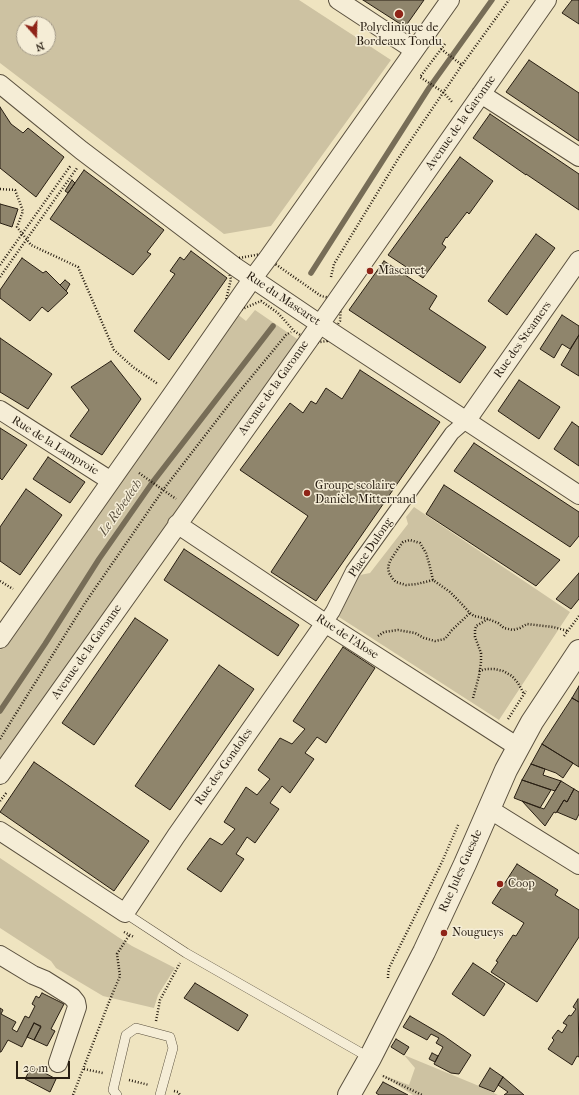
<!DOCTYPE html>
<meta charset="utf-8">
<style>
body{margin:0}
#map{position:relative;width:579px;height:1095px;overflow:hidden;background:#efe4c0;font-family:"IM FELL French Canon",serif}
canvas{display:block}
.north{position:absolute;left:16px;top:16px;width:40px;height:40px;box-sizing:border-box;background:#f5edd6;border:1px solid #a39a88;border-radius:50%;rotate:160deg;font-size:11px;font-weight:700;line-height:16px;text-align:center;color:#281e12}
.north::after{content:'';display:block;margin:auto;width:14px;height:18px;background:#8f2418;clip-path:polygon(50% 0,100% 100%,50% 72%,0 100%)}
.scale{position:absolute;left:16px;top:1061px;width:54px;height:18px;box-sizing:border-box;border:2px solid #281e12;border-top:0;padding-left:5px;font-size:12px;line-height:14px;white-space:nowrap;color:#281e12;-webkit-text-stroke:3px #f5edd6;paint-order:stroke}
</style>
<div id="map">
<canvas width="579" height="1095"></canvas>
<div class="north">N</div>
<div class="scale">20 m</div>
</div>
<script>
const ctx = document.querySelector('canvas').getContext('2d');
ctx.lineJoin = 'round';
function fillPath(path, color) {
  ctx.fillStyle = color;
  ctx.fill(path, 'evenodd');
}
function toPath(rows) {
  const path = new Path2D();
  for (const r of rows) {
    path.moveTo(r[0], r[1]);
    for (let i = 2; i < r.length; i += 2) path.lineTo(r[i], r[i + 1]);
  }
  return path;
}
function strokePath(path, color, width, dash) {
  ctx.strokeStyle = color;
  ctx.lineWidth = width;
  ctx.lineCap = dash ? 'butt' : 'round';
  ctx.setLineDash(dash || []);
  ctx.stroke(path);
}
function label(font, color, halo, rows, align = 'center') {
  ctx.font = font + ' "IM FELL French Canon",serif';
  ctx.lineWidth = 3;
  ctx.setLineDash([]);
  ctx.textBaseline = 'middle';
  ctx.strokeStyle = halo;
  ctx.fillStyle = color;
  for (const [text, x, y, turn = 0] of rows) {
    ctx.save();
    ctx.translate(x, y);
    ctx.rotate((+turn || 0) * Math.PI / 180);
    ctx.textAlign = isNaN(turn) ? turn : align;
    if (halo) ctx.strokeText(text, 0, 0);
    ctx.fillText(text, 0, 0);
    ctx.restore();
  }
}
fillPath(toPath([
 [0,0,299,0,391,60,271,226,224,234,0,63],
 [24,24,48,24,48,48,24,48],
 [255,310,300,341,0,763,0,650,109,500,236,313,246,321],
 [414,507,570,612,499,720,339,617,356,580,360,575,370,573,408,524,406,517],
 [0,858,118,937,132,946,175,968,158,995,154,1008,103,996,56,968,51,961,0,928],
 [404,1055,479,1086,498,1095,413,1095,380,1074,409,1085,415,1068]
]), '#cdc2a2');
strokePath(toPath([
 [311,273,429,88,492,0],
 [0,711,45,644,99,559,152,483,273,326]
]), '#776d57', 5.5);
const building = toPath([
 [363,0,424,0,405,27,363,0],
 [572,0,579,0,579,24,562,13,572,0],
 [529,60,579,93,579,141,506,92,529,60],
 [0,107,11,124,23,133,28,128,64,157,36,197,0,168,0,107],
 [490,114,579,174,579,210,526,174,526,175,473,138,490,114],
 [460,157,493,181,469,214,467,212,447,238,446,237,442,244,446,247,423,278,388,255,460,157],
 [84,170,164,230,147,252,151,254,133,275,50,219,84,170],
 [72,180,75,183,68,193,65,191,72,180],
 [0,204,18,209,12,227,0,223,0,204],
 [536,234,555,248,507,315,488,301,536,234],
 [191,251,227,278,169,360,134,331,175,274,170,271,180,257,184,260,191,251],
 [22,258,43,273,46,271,68,293,48,312,42,307,30,321,0,298,0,290,22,258],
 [384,261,437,296,429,309,486,347,460,383,349,310,384,261],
 [65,280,70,284,66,291,60,285,65,280],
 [562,315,579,326,579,335,570,349,562,344,554,358,540,349,562,315],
 [579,335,579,376,561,365,579,335],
 [0,338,52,374,28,409,0,392,0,338],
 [111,361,141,399,102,455,70,436,89,410,71,387,111,361],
 [360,370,440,422,316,601,271,572,308,516,240,470,290,403,303,413,311,401,316,404,326,388,342,399,360,370],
 [519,380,560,407,539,439,498,411,519,380],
 [572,422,579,427,579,466,554,449,572,422],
 [0,428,27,445,2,480,0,478,0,428],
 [474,443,579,512,579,536,570,547,454,471,474,443],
 [48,457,85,482,70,503,33,479,48,457],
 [444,485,560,560,536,586,426,514,444,485],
 [26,489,62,515,20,575,0,561,0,527,26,489],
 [184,549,299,625,278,656,164,580,184,549],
 [579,573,579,599,571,609,556,599,579,573],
 [135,618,168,640,94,745,62,723,135,618],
 [343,647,375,668,326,743,317,737,305,753,314,759,290,793,282,786,270,803,279,809,255,843,247,837,236,854,244,859,221,892,187,869,210,838,222,845,235,829,224,822,246,787,257,795,270,779,258,770,280,738,292,744,305,729,293,721,343,647],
 [219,665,254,689,170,810,135,786,219,665],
 [579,686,579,702,572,698,579,686],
 [572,698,579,702,579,767,542,744,572,698],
 [542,744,573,763,563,778,556,773,531,764,542,744],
 [34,762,149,841,114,891,0,812,34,762],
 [531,764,545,769,543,775,561,781,555,791,522,780,531,764],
 [522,780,551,790,540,808,514,798,522,780],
 [561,781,574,789,567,802,564,800,556,813,554,812,545,826,522,801,544,809,561,781],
 [574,789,579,792,579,814,576,820,557,812,564,800,567,802,574,789],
 [517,864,558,890,555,895,579,910,579,937,537,1002,491,972,498,962,496,961,513,935,516,936,524,923,492,903,517,864],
 [473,963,505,984,484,1016,452,994,473,963],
 [195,983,248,1015,238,1031,184,998,195,983],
 [42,993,64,1004,51,1029,55,1031,47,1046,34,1040,41,1027,34,1023,22,1047,8,1040,1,1052,0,1052,0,1008,3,1010,1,1014,16,1022,12,1029,17,1032,25,1016,29,1018,35,1006,32,1004,36,996,39,998,42,993],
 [578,999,579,1057,577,1056,572,1065,548,1049,554,1040,552,1038,558,1030,562,1033,567,1025,563,1023,569,1015,571,1016,576,1009,573,1007,578,999],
 [410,1016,444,1036,471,1055,459,1074,451,1073,434,1064,443,1047,436,1043,439,1038,431,1034,427,1040,403,1027,410,1016],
 [34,1023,41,1026,34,1040,27,1037,34,1023],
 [396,1039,409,1047,404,1055,391,1047,396,1039],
 [432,1053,438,1056,435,1062,429,1059,432,1053],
 [32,1066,56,1079,50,1092,25,1079,32,1066],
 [490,1068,503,1077,494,1092,479,1086,490,1068],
 [503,1077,524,1095,504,1095,508,1092,498,1085,503,1077],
 [383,1082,408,1095,379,1095,376,1093,383,1082]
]);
fillPath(building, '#8f856c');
strokePath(building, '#281e12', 1);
const service = toPath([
 [125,913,186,953,370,1058],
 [117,1095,113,1090,126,1035,136,1028,170,1037,173,1048,160,1095]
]);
const pedestrian = toPath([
 [325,623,333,611,353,571,452,433,467,420]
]);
const minor = toPath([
 [338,0,414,50],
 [0,84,81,150,234,266,333,333,579,495],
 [481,94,579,157],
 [0,410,111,481],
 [467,420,579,260],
 [177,524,325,623,518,747],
 [0,639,111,481,173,393,253,278,268,258,450,0],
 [0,775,309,340,547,0],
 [489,809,579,865],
 [0,831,125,913,176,836,325,623],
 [0,955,33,975,45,980,72,997,76,1002,77,1007,58,1063]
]);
const tertiary = toPath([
 [349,1095,370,1058,424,952,465,864,506,770,532,722,579,651]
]);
strokePath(service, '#5a503e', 10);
strokePath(pedestrian, '#5a503e', 16);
strokePath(minor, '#5a503e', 20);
strokePath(tertiary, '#5a503e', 24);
strokePath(toPath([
 [445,44,420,77,443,92,453,103],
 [441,49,462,65],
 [0,189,15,190,23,211,17,227,31,245,78,267,114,350,133,367,158,384],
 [261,254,321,296,330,298,341,305,340,321,327,341,313,343,294,331,278,313,261,301,240,310,226,300,231,279,229,273,239,258,261,254],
 [0,265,71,165],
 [0,277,77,168],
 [331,277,334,264,398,159,462,65,509,0],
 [139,473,176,499],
 [433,580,417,584,406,585,396,582,393,579,389,573,388,567,390,561,397,550,403,542,410,540,420,543,426,553,429,563,433,580,450,592,457,599,470,613,474,616,488,619,498,623,504,628,513,630,520,628,527,624,553,627,568,631],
 [0,581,13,589],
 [378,636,384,632,398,630,415,633,424,638,435,641,445,639,452,630,470,613],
 [564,636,579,616],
 [479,671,486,669,494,669,503,671,512,676,518,683,524,694],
 [473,698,479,676,481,662,481,653,475,637,475,630,476,626,488,619],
 [508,719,526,691],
 [0,739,85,603,163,490,234,398,286,335,291,332],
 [0,801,7,792],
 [124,932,134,937],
 [388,978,388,975,389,968,442,862,459,823],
 [156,1021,160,1000,180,963],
 [84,1069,103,1073],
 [383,1076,422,1095],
 [129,1080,149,1085],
 [174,1091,178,1092,180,1095],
 [73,1095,109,1002,120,976,117,954,130,934]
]), '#281e12', 2.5, [1, 2]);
strokePath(service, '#f5edd6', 9);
strokePath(pedestrian, '#f5edd6', 14);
strokePath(minor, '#f5edd6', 18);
strokePath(tertiary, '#f5edd6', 22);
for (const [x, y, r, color] of [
 [399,14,5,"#8f2418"],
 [370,271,4,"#8f2418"],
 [307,493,4,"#8f2418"],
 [500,884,4,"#8f2418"],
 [444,933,4,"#8f2418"]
]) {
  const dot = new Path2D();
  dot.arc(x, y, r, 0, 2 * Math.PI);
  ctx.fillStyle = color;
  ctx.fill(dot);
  strokePath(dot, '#f5edd6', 1.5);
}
label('12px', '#281e12', '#f5edd6', [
 ["Polyclinique de",399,28,"center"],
 ["Bordeaux Tondu",399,42,"center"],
 ["Mascaret",378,271],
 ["Groupe scolaire",315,486],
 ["Danièle Mitterrand",315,500],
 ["Coop",508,884],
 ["Nougueys",452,933]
], 'left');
label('12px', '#281e12', '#f5edd6', [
 ["Avenue de la Garonne",461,123,-55],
 ["Rue du Mascaret",283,299,34],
 ["Rue des Steamers",523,340,-55],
 ["Avenue de la Garonne",274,388,-55],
 ["Rue de la Lamproie",55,446,32],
 ["Place Dulong",371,548,-56],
 ["Rue de l'Alose",347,637,33],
 ["Avenue de la Garonne",87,652,-55],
 ["Rue des Gondoles",224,767,-55],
 ["Rue Jules Guesde",461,871,-66]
]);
label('italic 13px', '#5c5240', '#f5edd6', [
 ["Le Rebedech",121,508,-55]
]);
</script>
